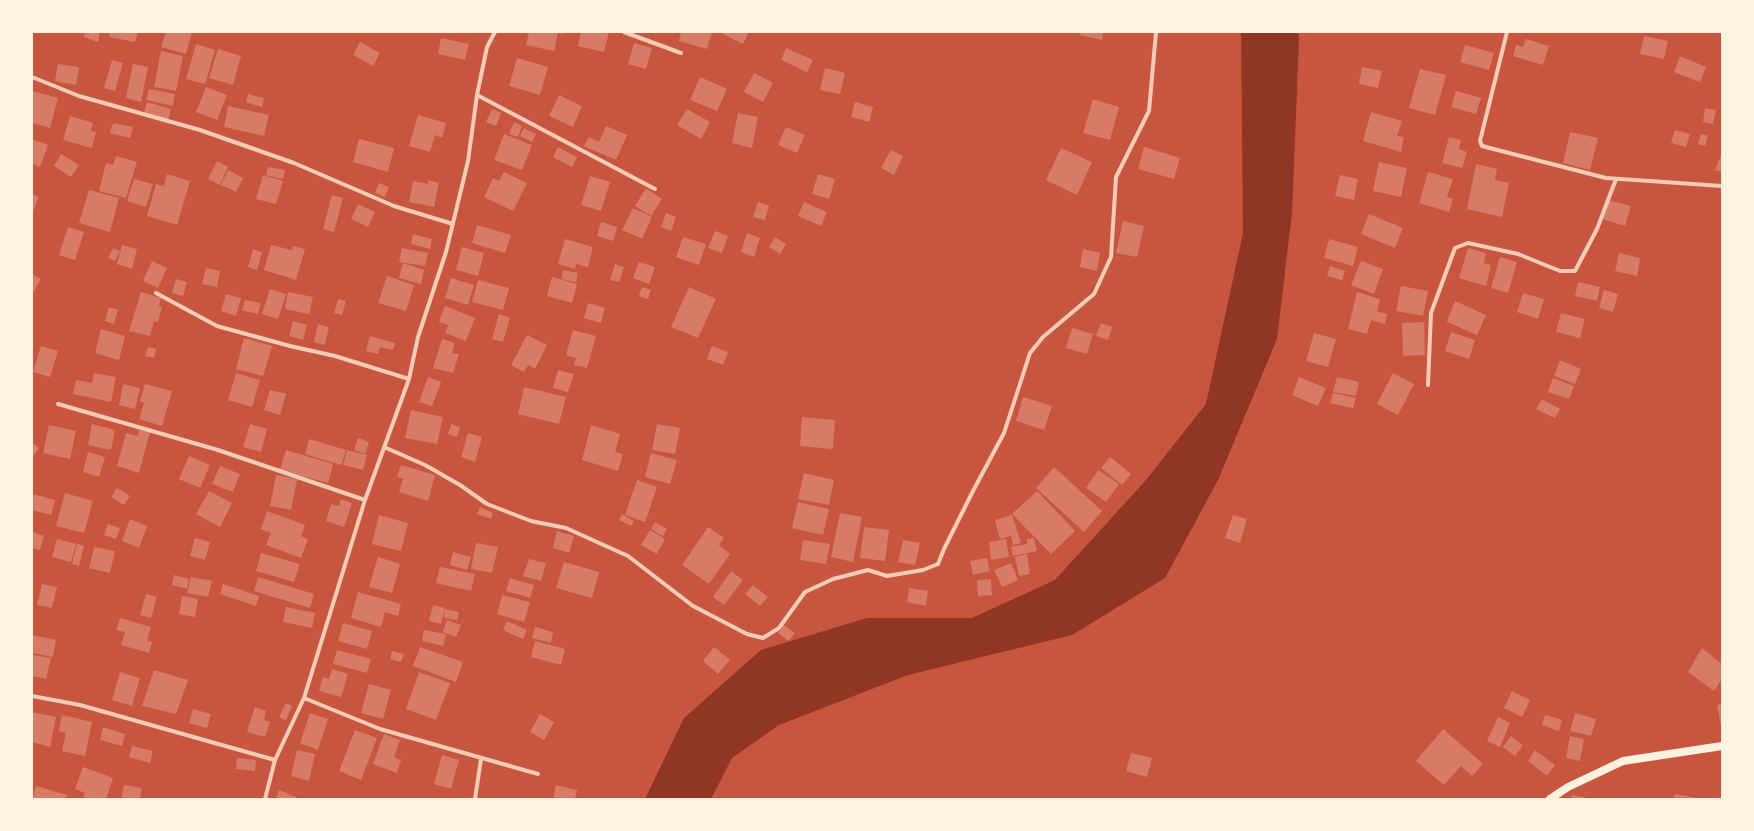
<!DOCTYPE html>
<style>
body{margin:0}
#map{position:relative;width:1754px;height:831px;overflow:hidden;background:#c8553d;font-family:"PT Serif",serif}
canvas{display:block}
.frame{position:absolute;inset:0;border:33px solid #fff3e0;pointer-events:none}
</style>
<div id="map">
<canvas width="1754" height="831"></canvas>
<div class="frame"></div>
</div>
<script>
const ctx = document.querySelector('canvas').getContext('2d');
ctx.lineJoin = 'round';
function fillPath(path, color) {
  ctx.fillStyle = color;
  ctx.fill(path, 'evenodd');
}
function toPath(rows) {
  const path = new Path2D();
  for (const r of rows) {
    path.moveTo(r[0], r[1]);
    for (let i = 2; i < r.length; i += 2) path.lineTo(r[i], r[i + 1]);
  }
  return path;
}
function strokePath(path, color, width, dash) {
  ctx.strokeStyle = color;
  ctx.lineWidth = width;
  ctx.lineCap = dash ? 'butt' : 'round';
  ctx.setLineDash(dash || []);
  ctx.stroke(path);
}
fillPath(toPath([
 [1241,32,1298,32,1299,39,1292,213,1277,339,1218,480,1165,578,1072,635,908,675,779,725,732,758,711,799,645,799,684,718,761,650,867,618,972,618,1055,580,1146,480,1206,404,1243,233]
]), '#8f3625');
fillPath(toPath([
 [85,32,100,32,98,42,84,37],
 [110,32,138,32,135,42,109,37],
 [166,32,192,32,186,54,161,47],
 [529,32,564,32,563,34,558,33,554,51,526,45],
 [581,32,609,32,604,52,578,46],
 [681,32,712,32,707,49,679,41],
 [724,32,749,32,743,44,723,34],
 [1081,32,1103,32,1102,40,1080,35],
 [1644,36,1668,41,1664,59,1640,54],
 [441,38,469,44,465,60,438,54],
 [1526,39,1549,46,1543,65,1513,56,1516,45,1523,47],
 [360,42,380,53,373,66,353,55],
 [634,43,652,48,646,69,628,64],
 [196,44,215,50,205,84,186,79],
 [1465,45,1494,53,1489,70,1460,62],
 [786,48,813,60,807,72,781,60],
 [218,49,241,56,233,85,209,78],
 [161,51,183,56,176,91,154,87],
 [1680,56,1706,67,1700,82,1674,72],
 [517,58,548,67,540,95,509,86],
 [112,60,123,63,115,91,104,88],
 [58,64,79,67,76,85,55,81],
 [133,64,148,67,141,102,126,98],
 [1362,67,1382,71,1378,88,1359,84],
 [825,68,845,73,840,94,820,90],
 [1420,69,1446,75,1435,115,1409,108],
 [754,73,773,83,763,102,744,92],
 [700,77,727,89,717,111,690,100],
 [206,87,227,95,217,120,196,112],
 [149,89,175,94,173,106,146,100],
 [32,91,58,98,50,128,32,123],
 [1456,91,1481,98,1476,114,1451,107],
 [248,94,264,98,262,107,246,102],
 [559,95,582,106,573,127,549,116],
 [1093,99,1119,107,1110,140,1083,133],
 [147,102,171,109,168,120,144,113],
 [855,102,873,107,869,122,851,117],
 [228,106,269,115,264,136,224,127],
 [1705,108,1716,110,1713,124,1703,122],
 [492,109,501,113,496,126,486,122],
 [687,109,710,122,701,139,677,125],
 [1371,112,1402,121,1397,136,1404,137,1401,152,1363,141],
 [738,113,758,117,752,148,732,143],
 [418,115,446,123,442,138,435,135,430,152,409,146],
 [70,116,93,123,91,131,96,132,92,148,63,140],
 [514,122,522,126,518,137,509,134],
 [113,123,133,127,130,138,110,133],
 [606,126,627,135,616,160,584,146,589,137,599,142],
 [786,127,805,135,797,153,778,145],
 [524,128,536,134,532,142,520,136],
 [1675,130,1690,134,1686,147,1671,143],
 [1570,132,1598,138,1590,170,1563,163],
 [504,134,532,145,522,170,494,160],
 [1701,134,1708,136,1705,146,1698,144],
 [1449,137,1461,140,1459,149,1467,152,1462,168,1442,163],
 [32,139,48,145,40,167,32,164],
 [359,139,394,148,388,172,353,162],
 [558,147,577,157,572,167,553,157],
 [1144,147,1180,158,1174,179,1138,169],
 [1061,148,1092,162,1077,195,1046,180],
 [891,150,903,156,894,175,881,168],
 [1722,153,1722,172,1715,170],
 [61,154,79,165,71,177,54,166],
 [116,156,137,162,126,198,99,191,106,163,113,165],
 [217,161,228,167,220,185,208,179],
 [1379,162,1407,168,1401,197,1373,191],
 [1476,164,1497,169,1495,180,1509,183,1502,217,1467,209],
 [268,167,285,170,283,179,266,175],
 [228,170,243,178,236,192,221,185],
 [504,172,527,183,513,211,484,197,493,178,499,181],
 [1428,172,1453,179,1447,197,1453,199,1449,212,1419,203],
 [167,174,190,181,177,225,147,216,156,184,164,186],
 [818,174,835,179,829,199,812,194],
 [263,175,283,181,276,204,256,199],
 [1340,175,1358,179,1354,200,1335,196],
 [590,176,610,182,601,211,581,205],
 [134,179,153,184,146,207,127,201],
 [428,180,439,183,434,207,409,202,413,181,428,184],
 [379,183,389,187,385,197,375,193],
 [646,188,662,199,651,216,635,206],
 [89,190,119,198,110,232,79,223],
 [32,194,39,197,32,214],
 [332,195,343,198,334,232,323,229],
 [1608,200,1631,206,1625,226,1602,219],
 [758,202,769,206,765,220,753,217],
 [804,202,827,212,821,226,798,216],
 [358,204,375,212,368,227,351,219],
 [633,208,652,217,642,239,622,230],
 [666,213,676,217,671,231,661,227],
 [1369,214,1403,228,1395,248,1361,234],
 [1123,221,1144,226,1137,257,1116,253],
 [601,222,617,227,613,241,597,236],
 [477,225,511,235,505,253,472,243],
 [68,227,84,232,75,260,59,255],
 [715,231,728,236,722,253,708,248],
 [747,233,760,238,754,257,741,252],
 [413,234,432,239,430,249,411,244],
 [683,237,706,244,699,265,676,257],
 [775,237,786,244,780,254,769,247],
 [565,239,593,247,588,267,576,264,575,269,558,264],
 [1329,239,1358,247,1353,266,1324,258],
 [122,245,137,249,132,269,117,264],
 [271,245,292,250,293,246,305,249,296,280,264,270],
 [462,247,484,253,478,276,456,270],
 [113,248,120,251,115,261,108,258],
 [402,248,428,253,425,266,399,262],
 [1468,248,1486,253,1484,263,1491,265,1486,286,1459,278],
 [253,249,262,252,257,270,248,267],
 [1083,249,1100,253,1097,271,1080,267],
 [1619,253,1640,258,1637,276,1615,271],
 [1500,257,1517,262,1508,293,1491,288],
 [152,261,167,268,158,288,143,281],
 [1361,261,1383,269,1374,294,1351,285],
 [639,262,655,267,649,284,633,278],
 [403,263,424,270,421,284,399,278],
 [615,264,624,267,619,282,610,280],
 [1330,266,1345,271,1342,280,1327,276],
 [206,268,220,271,217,287,202,284],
 [563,270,578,273,576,282,561,279],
 [32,274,41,279,32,294],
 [387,276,414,285,406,311,378,303],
 [552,277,577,284,572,303,547,296],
 [451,278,474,285,468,305,445,298],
 [176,279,187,282,183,296,172,293],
 [478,280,509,288,503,310,472,302],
 [1578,282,1600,287,1597,301,1575,296],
 [1401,286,1428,291,1423,316,1396,311],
 [642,287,651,290,648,299,639,296],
 [689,287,716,299,698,338,671,327],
 [270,289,286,294,278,319,262,314],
 [1604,290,1618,294,1613,312,1599,308],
 [141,292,161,298,159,306,162,307,158,322,154,321,150,336,129,331],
 [288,292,313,297,309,314,285,309],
 [1357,292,1380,299,1377,311,1387,314,1385,324,1371,320,1367,334,1348,329],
 [1523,293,1544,299,1538,319,1517,312],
 [226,294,241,298,236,316,221,311],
 [338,299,346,301,342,315,334,313],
 [245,300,261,303,258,314,242,310],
 [1455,301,1486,315,1477,335,1447,322],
 [588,303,605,308,601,323,584,318],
 [445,306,475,318,466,341,445,333,448,325,439,322],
 [109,307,118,310,114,324,105,321],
 [1561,313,1585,319,1580,338,1556,332],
 [499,314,510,318,503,342,492,339],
 [293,321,307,325,303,340,289,336],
 [1424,322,1425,355,1403,356,1402,323],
 [1101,323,1112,327,1108,340,1096,336],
 [318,324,329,327,325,345,314,342],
 [1072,328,1093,334,1087,354,1066,348],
 [101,329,125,336,119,360,95,353],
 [573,330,596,336,587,368,574,365,576,358,566,355],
 [1451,332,1475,340,1469,359,1445,351],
 [1314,333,1336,339,1328,367,1306,361],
 [527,335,547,345,535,369,528,365,524,372,511,365],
 [370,336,395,343,393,350,380,347,378,354,366,351],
 [244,338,272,346,263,376,236,369],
 [442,339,455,343,452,353,459,354,453,373,433,368],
 [41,346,58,351,50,377,33,372],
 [712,346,728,352,723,365,707,359],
 [148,347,156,349,154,358,145,356],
 [1560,360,1581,369,1575,384,1554,376],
 [558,370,574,374,568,392,553,388],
 [94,373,116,377,111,402,73,394,76,380,92,383],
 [236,373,260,380,252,407,228,400],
 [1393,373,1414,384,1398,415,1377,404],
 [428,377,441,382,432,406,419,402],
 [1299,377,1326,388,1318,406,1292,395],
 [1337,377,1359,382,1356,396,1333,392],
 [1553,378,1574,386,1569,399,1548,392],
 [123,384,140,388,135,409,119,405],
 [145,384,172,391,162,426,139,419,144,403,140,401],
 [524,387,566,397,559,424,518,414],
 [270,390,286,394,280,415,264,410],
 [1333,393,1356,398,1353,408,1330,403],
 [1023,397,1052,406,1044,430,1016,421],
 [1542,399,1560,409,1555,418,1536,409],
 [411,410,443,417,437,444,405,438],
 [802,417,835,420,833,449,800,446],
 [92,424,115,430,111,450,88,445],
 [250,424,267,429,261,452,243,447],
 [451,424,460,427,457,437,448,434],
 [657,424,680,428,675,454,652,450],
 [49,425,76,431,70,459,43,453],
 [591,425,620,434,615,452,623,454,618,471,582,460],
 [139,430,150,432,139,473,117,466,126,433,138,436],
 [468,433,482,437,475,462,461,457],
 [358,438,369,442,365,454,354,450],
 [309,439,346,450,341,465,305,454],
 [32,443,39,448,32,458],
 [286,450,333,464,328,483,280,470],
 [347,450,367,455,363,470,343,465],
 [88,452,105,457,99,477,83,472],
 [651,453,677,460,670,484,645,477],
 [189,456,210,465,200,488,179,479],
 [1110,457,1131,474,1122,485,1101,468],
 [401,465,435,475,428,501,399,492,403,479,397,477],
 [220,466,240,474,233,492,212,484],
 [1054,467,1102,511,1084,532,1036,488],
 [1098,470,1119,484,1106,502,1086,488],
 [804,473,834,480,829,505,798,499],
 [276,475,297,479,291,510,270,506],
 [637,480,657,487,645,522,625,515],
 [117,488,130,496,124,505,111,497],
 [209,491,232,503,220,527,196,514],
 [1037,491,1075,531,1051,554,1012,514],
 [65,493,93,501,84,533,56,526],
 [32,494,55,500,51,515,32,510],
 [341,499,352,503,344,527,326,521,331,504,339,506],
 [798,502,829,509,823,535,792,528],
 [480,507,493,513,491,519,477,514],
 [267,511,305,525,301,536,308,539,301,558,266,545,271,533,261,529],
 [840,513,862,517,853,562,831,557],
 [622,514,634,521,631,526,619,520],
 [379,515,408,523,401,551,372,544],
 [1012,515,1021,543,1013,545,1011,536,1000,539,995,520],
 [1233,515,1247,519,1240,543,1225,538],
 [130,519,147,526,139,548,122,541],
 [655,522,667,529,663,536,651,529],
 [108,524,120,528,116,539,104,535],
 [708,527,724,538,719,545,730,554,709,584,682,565],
 [864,527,889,530,885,561,860,558],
 [650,530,665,539,657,554,641,545],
 [557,531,574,536,569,553,553,548],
 [32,532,44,536,40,550,32,548],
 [195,538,210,542,205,560,190,556],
 [1034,538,1037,551,1013,556,1011,547,1027,544,1027,539],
 [57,539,76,544,71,562,52,557],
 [1006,539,1009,557,991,560,989,542],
 [803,540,830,544,826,564,800,560],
 [903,540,920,543,915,565,898,562],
 [476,543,498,547,492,573,471,569],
 [77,544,84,546,79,566,72,564],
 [94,547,115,551,110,573,89,568],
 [453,552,471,557,467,570,450,565],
 [261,553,300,564,294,582,256,571],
 [1027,554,1030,574,1019,576,1015,557],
 [378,557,400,564,392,593,369,587],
 [987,558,990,571,973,575,970,561],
 [529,559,546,563,541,581,523,576],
 [564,562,599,572,592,598,556,588],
 [1011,563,1018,580,1002,587,994,570],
 [440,567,475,574,471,591,436,583],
 [731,571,743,580,724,605,713,597],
 [174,575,189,579,187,589,172,585],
 [191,577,212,581,208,597,187,593],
 [258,577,314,594,310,608,254,591],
 [510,578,534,585,530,598,506,591],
 [991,579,992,595,978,596,977,580],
 [42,584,57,587,52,608,37,605],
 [223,584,259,596,256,606,220,594],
 [753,585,768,597,760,606,745,594],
 [909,588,928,591,926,606,907,602],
 [358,592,401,604,398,616,385,612,381,627,351,618],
 [146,594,157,597,151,618,140,615],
 [502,595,530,602,524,622,497,614],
 [182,596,198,599,195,617,179,614],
 [433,605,445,608,441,624,429,621],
 [286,607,315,613,312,628,283,622],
 [445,609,459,612,457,620,444,618],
 [120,618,151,627,147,641,152,642,149,653,121,645,125,632,116,630],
 [447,620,461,625,456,637,443,632],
 [507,621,527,630,523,639,503,630],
 [343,623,372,631,367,649,338,641],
 [784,625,795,633,789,641,778,633],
 [535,627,553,632,551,643,532,638],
 [424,630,446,634,443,646,422,641],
 [32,635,56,640,53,657,32,653],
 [535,641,565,649,561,665,531,657],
 [420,647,463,662,456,682,413,666],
 [714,647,730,660,718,674,703,661],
 [1702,648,1722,664,1722,679,1714,691,1688,672],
 [337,650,371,659,367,673,333,664],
 [392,651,404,654,401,662,390,659],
 [32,655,51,658,46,679,32,676],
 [332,669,348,674,341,697,319,691,323,677,329,679],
 [154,670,188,680,176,714,142,706],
 [120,672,140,678,132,706,112,700],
 [419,672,450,683,436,720,406,709],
 [369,684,391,690,383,719,361,713],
 [1512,691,1530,700,1522,717,1504,708],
 [286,703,292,706,286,720,279,717],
 [1722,704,1722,726,1721,726,1717,705],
 [255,707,266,711,264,720,270,722,265,737,247,732],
 [193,709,211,714,207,728,189,723],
 [32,712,56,717,50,747,32,742],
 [310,713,328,719,318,750,300,743],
 [1575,713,1596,719,1591,736,1570,731],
 [540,714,554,722,544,740,530,732],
 [62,715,92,722,85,756,62,751,66,733,59,731],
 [1545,715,1562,720,1559,731,1542,725],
 [1498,717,1510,723,1500,747,1487,741],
 [103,727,125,734,122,746,100,740],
 [1443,729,1483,764,1472,776,1461,766,1444,785,1416,761],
 [355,730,377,738,361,780,339,771],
 [384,734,400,740,394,757,401,760,397,773,373,764],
 [1511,736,1523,745,1515,756,1503,747],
 [1570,736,1584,739,1580,761,1566,758],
 [132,746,153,751,150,763,129,757],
 [297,750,315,754,309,781,291,776],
 [1535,750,1555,765,1547,776,1528,761],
 [1131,753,1152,758,1147,777,1126,771],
 [442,755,459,760,451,789,434,784],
 [237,758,256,760,255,771,236,769],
 [83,767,113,778,106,799,89,799,83,797,85,793,75,789],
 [124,785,142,788,140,799,121,799],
 [556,785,577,790,575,799,553,799],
 [36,786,67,795,66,799,32,799],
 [279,790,301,799,276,799],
 [1675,794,1696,798,1696,799,1674,799],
 [1572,795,1588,798,1588,799,1571,799]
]), '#d67c66');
strokePath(toPath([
 [624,32,681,53],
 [1507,32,1480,141,1482,146,1606,178,1722,186],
 [32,77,79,96,200,130,294,163,394,206,453,224],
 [477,95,655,189],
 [156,293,217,326,290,346,335,356,409,379],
 [1428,385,1431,313,1455,248,1468,243,1518,254,1560,271,1575,271,1597,229,1616,179],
 [58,404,218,450,365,500],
 [384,447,425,465,460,485,487,504,531,521,566,528,628,556,693,606,747,634,763,638,779,628,805,592,833,579,868,570,887,576,923,570,938,564,944,549,973,491,1004,433,1030,353,1043,337,1094,294,1111,257,1116,177,1149,111,1156,32],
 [32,696,80,705,275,760],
 [304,698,380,729,538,774],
 [265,799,275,760,304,698,365,500,409,379,418,337,446,252,468,161,477,95,487,47,495,32],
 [475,799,481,759]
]), '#f1ccb7', 4);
strokePath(toPath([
 [1550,799,1568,787,1623,761,1722,746]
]), '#fff3e0', 8);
</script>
